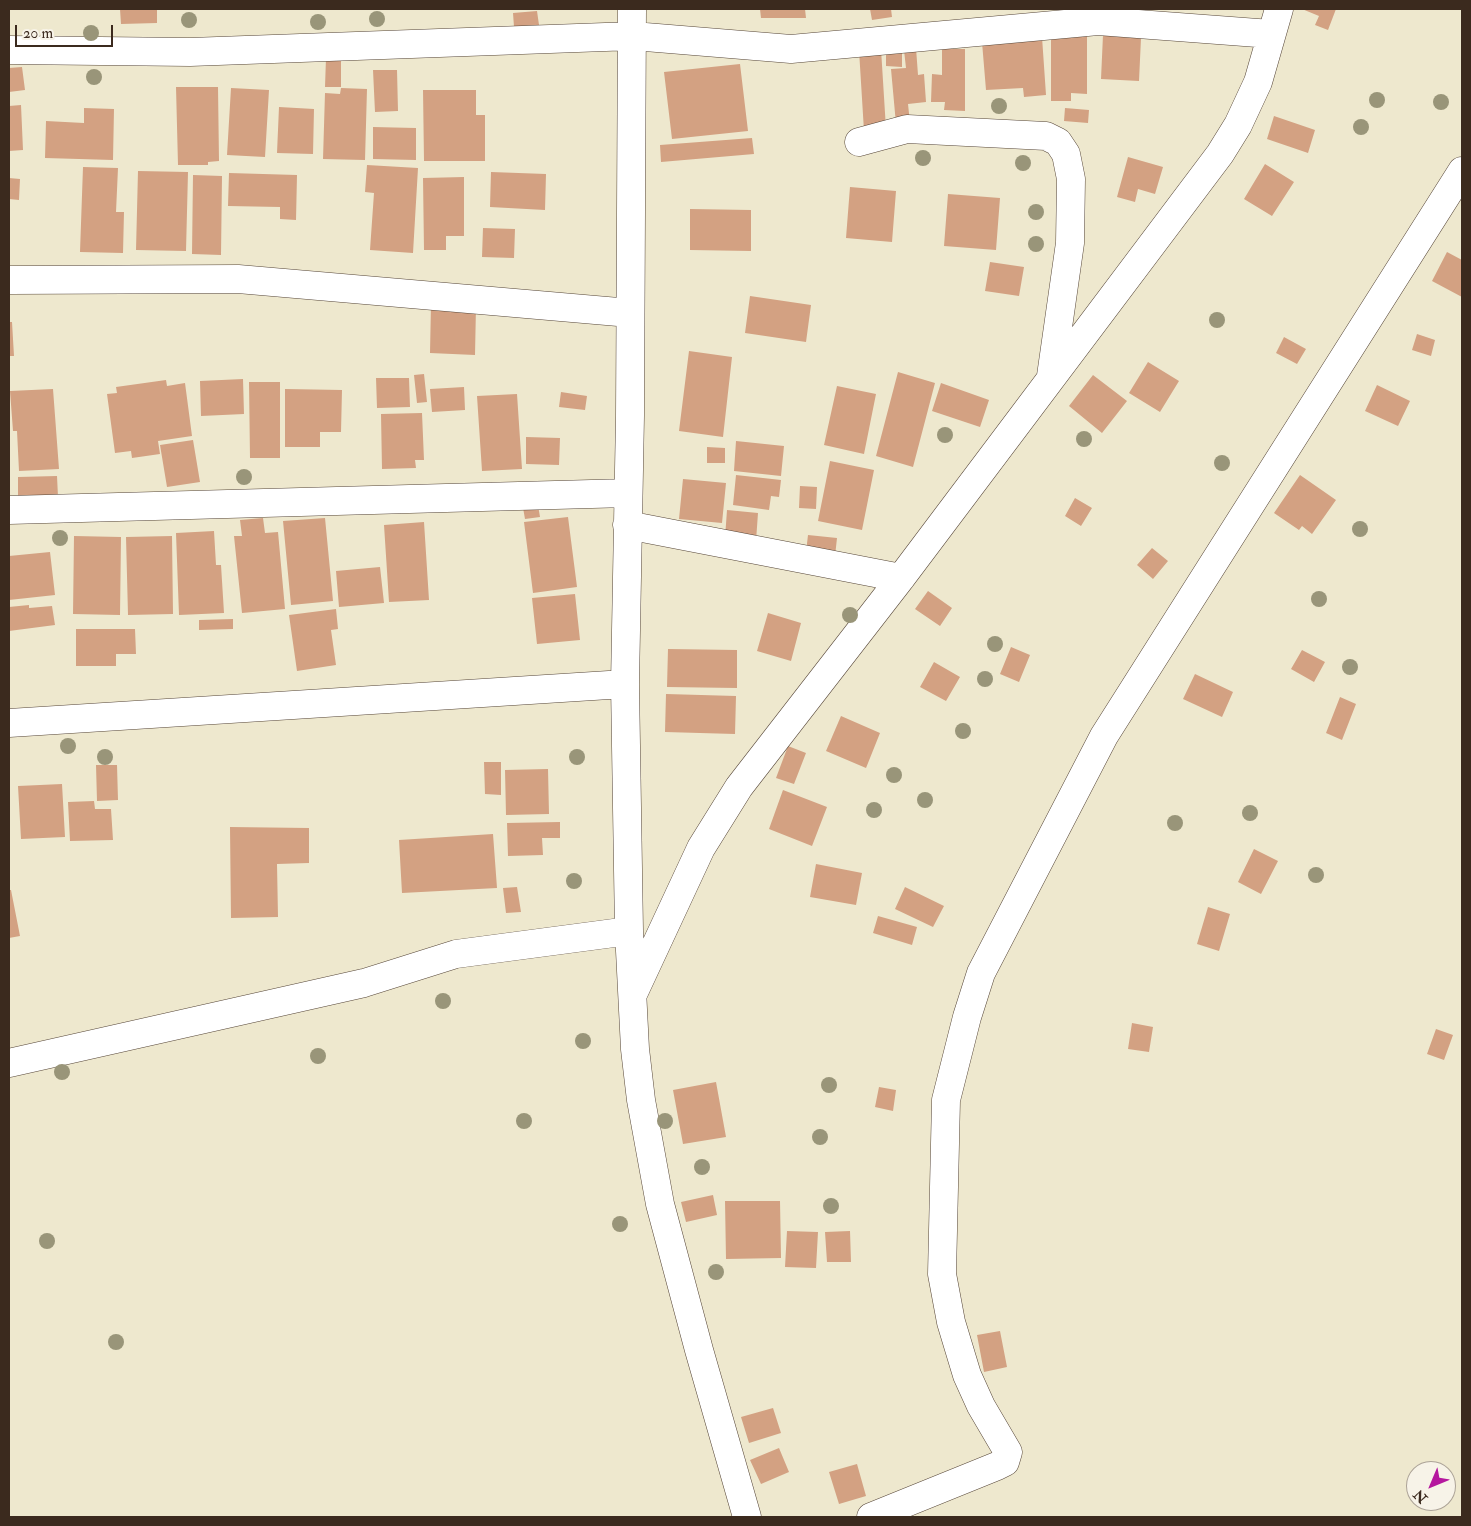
<!DOCTYPE html>
<style>
body{margin:0}
#map{position:relative;width:1471px;height:1526px;overflow:hidden;background:#eee8ce;font-family:"IM FELL Double Pica",serif}
canvas{display:block}
.frame{position:absolute;inset:0;border:10px solid #3b2a1e;pointer-events:none}
.north{position:absolute;left:1406px;top:1461px;width:50px;height:50px;box-sizing:border-box;background:#f7f3e8;border:1px solid #aca397;border-radius:50%;rotate:225deg;font-size:14px;font-weight:700;line-height:20px;text-align:center;color:#3b2a1e}
.north::after{content:'';display:block;margin:auto;width:18px;height:22px;background:#b5179e;clip-path:polygon(50% 0,100% 100%,50% 72%,0 100%)}
.scale{position:absolute;left:15px;top:25px;width:98px;height:22px;box-sizing:border-box;border:2px solid #3b2a1e;border-top:0;padding-left:6px;font-size:15px;line-height:18px;white-space:nowrap;color:#3b2a1e;-webkit-text-stroke:4px #f7f3e8;paint-order:stroke}
</style>
<div id="map">
<canvas width="1471" height="1526"></canvas>
<div class="frame"></div>
<div class="north">N</div>
<div class="scale">20 m</div>
</div>
<script>
const ctx = document.querySelector('canvas').getContext('2d');
ctx.lineJoin = 'round';
function fillPath(path, color) {
  ctx.fillStyle = color;
  ctx.fill(path, 'evenodd');
}
function toPath(rows) {
  const path = new Path2D();
  for (const r of rows) {
    path.moveTo(r[0], r[1]);
    for (let i = 2; i < r.length; i += 2) path.lineTo(r[i], r[i + 1]);
  }
  return path;
}
function strokePath(path, color, width, dash) {
  ctx.strokeStyle = color;
  ctx.lineWidth = width;
  ctx.lineCap = dash ? 'butt' : 'round';
  ctx.setLineDash(dash || []);
  ctx.stroke(path);
}
fillPath(toPath([
 [120,9,157,9,157,23,121,24],
 [760,9,805,9,806,18,761,18],
 [870,9,891,9,892,17,872,20],
 [1302,9,1336,9,1328,30,1315,25,1319,16],
 [537,11,539,25,514,27,513,13],
 [1051,34,1087,35,1087,94,1071,93,1071,101,1051,101],
 [1103,35,1141,38,1139,81,1101,79],
 [1042,37,1046,95,1024,97,1023,88,986,90,982,42],
 [886,48,902,48,902,67,886,66],
 [916,48,918,75,924,74,926,102,908,104,910,123,896,124,891,69,906,68,904,50],
 [881,49,886,129,864,131,859,50],
 [942,49,965,49,965,111,944,110,945,102,931,102,932,74,942,75],
 [326,58,341,58,341,87,325,87],
 [740,64,748,131,672,139,664,72],
 [22,67,25,90,9,92,9,68],
 [373,70,397,70,398,111,375,112],
 [176,87,218,87,219,161,208,162,208,165,178,165],
 [231,88,269,90,265,157,227,155],
 [341,88,367,89,365,160,323,159,325,93,340,94],
 [423,90,476,90,476,115,485,115,485,161,424,161],
 [21,105,23,150,9,151,9,106],
 [279,107,314,109,313,154,277,153],
 [84,108,114,109,113,160,45,158,46,121,84,123],
 [1065,108,1089,110,1088,123,1064,121],
 [1274,116,1315,130,1308,153,1267,139],
 [373,127,416,128,416,160,373,159],
 [752,138,754,154,661,162,660,145],
 [1128,157,1163,167,1155,194,1138,189,1135,202,1117,197],
 [1265,164,1294,182,1272,216,1244,199],
 [367,165,418,168,413,253,370,250,374,193,365,192],
 [83,167,118,168,116,212,124,212,123,253,80,252],
 [138,171,188,172,186,251,136,250],
 [491,172,546,174,545,210,490,207],
 [229,173,297,175,296,220,280,219,280,207,228,206],
 [193,175,222,176,221,255,192,254],
 [464,177,464,236,446,236,446,250,424,250,423,178],
 [9,178,20,179,19,200,9,199],
 [850,187,896,191,892,242,846,238],
 [948,194,1000,198,996,250,944,246],
 [690,209,751,210,751,251,690,250],
 [483,228,515,229,514,258,482,257],
 [1447,252,1462,260,1462,297,1432,281],
 [990,262,1024,267,1019,296,985,291],
 [750,296,811,305,806,342,745,333],
 [431,304,476,306,475,355,430,353],
 [9,322,12,322,14,356,9,356],
 [1417,334,1435,340,1431,356,1412,350],
 [1284,337,1306,349,1297,364,1276,353],
 [689,351,732,357,723,437,679,431],
 [1148,362,1179,381,1160,412,1129,393],
 [898,372,935,383,913,467,876,456],
 [424,374,427,402,417,403,414,375],
 [1093,375,1127,401,1102,433,1069,406],
 [376,378,409,378,410,407,377,408],
 [243,379,244,414,201,416,200,381],
 [166,380,167,386,185,383,192,436,158,441,160,454,132,458,131,451,115,453,107,394,117,393,116,387],
 [249,382,280,382,280,458,250,458],
 [941,383,989,400,980,427,932,411],
 [1377,385,1410,401,1398,426,1365,411],
 [837,386,876,394,864,454,824,445],
 [464,387,465,410,432,412,430,389],
 [53,389,59,469,19,471,17,431,13,431,10,391],
 [285,389,342,390,341,432,320,432,320,447,285,447],
 [561,392,587,396,585,410,559,407],
 [517,394,522,469,482,471,477,396],
 [422,413,424,460,415,460,416,468,382,469,381,414],
 [526,437,560,438,559,465,526,464],
 [193,440,200,482,167,487,160,445],
 [736,441,784,446,781,476,734,471],
 [707,447,725,448,725,463,707,463],
 [830,461,874,470,862,530,818,521],
 [736,475,781,480,779,497,771,496,769,510,733,505],
 [1300,475,1336,500,1312,534,1302,526,1299,530,1274,513],
 [57,476,58,497,18,498,18,477],
 [683,479,726,483,722,523,679,519],
 [800,486,817,487,816,509,799,508],
 [1075,498,1092,508,1081,526,1065,516],
 [537,499,540,517,525,519,522,502],
 [727,510,758,513,756,541,725,538],
 [568,517,577,587,533,593,524,522],
 [263,518,265,533,278,532,285,609,242,613,234,536,242,536,240,520],
 [325,518,333,601,291,605,283,521],
 [424,522,429,600,389,602,384,525],
 [214,531,216,565,221,565,224,613,179,615,176,533],
 [808,535,837,538,835,556,806,552],
 [74,536,121,537,120,615,73,614],
 [172,536,173,614,128,615,126,537],
 [1152,548,1168,561,1153,579,1137,565],
 [50,552,55,595,9,600,9,556],
 [380,567,384,603,339,607,336,571],
 [928,591,952,608,940,626,915,609],
 [575,594,580,640,537,644,532,598],
 [29,605,29,608,52,606,55,625,9,631,9,607],
 [336,609,338,629,331,630,336,665,297,671,289,615],
 [768,613,801,623,791,661,757,651],
 [233,619,233,629,199,630,199,620],
 [76,629,135,629,136,654,116,654,116,666,76,666],
 [1011,647,1030,655,1019,682,1000,674],
 [668,649,737,650,737,688,667,687],
 [1302,650,1325,662,1314,682,1291,669],
 [934,662,960,677,946,701,920,687],
 [1195,674,1233,692,1222,717,1183,699],
 [666,694,736,696,735,734,665,732],
 [1340,697,1356,704,1342,740,1326,733],
 [841,716,880,733,866,768,826,751],
 [788,746,806,753,794,784,776,778],
 [484,762,501,762,501,795,485,794],
 [96,765,117,765,118,800,97,801],
 [548,769,549,814,506,815,505,770],
 [62,784,65,837,21,839,18,786],
 [783,790,827,807,812,846,769,829],
 [94,801,95,809,111,809,113,840,70,841,68,802],
 [560,822,560,838,542,838,543,855,508,856,507,823],
 [230,827,309,828,309,863,277,864,278,917,231,918],
 [493,834,497,888,402,893,399,840],
 [1254,849,1278,861,1261,894,1238,882],
 [816,864,862,873,856,905,810,897],
 [517,887,521,912,506,913,503,888],
 [905,887,944,906,933,927,895,909],
 [9,890,11,890,20,936,9,938],
 [1208,907,1230,914,1219,951,1197,944],
 [878,916,917,927,912,945,873,933],
 [1132,1023,1153,1027,1149,1052,1128,1049],
 [1436,1029,1453,1035,1444,1060,1427,1054],
 [716,1082,726,1137,683,1144,673,1090],
 [879,1087,896,1090,893,1111,875,1107],
 [713,1195,717,1215,686,1222,681,1202],
 [725,1201,780,1201,781,1258,726,1259],
 [787,1231,818,1232,816,1268,785,1267],
 [850,1231,851,1262,827,1262,825,1232],
 [1000,1331,1007,1367,984,1372,977,1335],
 [773,1408,781,1433,749,1443,741,1417],
 [779,1448,789,1472,761,1484,750,1460],
 [857,1464,866,1496,839,1504,829,1472]
]), '#d3a182');
const minor = toPath([
 [632,9,630,416,625,684,629,931,635,1049,641,1100,660,1204,699,1350,747,1517],
 [9,50,190,52,633,36,791,49,1098,21,1271,34],
 [859,142,907,129,1046,136,1058,142,1066,154,1071,179,1070,243,1051,376],
 [9,280,238,279,630,313],
 [9,510,628,493],
 [627,525,901,578],
 [9,723,625,684],
 [634,992,701,848,739,787,901,578,1220,154,1238,125,1258,82,1279,9],
 [9,1063,364,983,456,954,629,931],
 [871,1517,997,1466,1005,1462,1008,1452,981,1406,967,1375,951,1322,942,1274,946,1100,967,1017,981,973,1104,736,1462,171]
]);
strokePath(minor, '#564638', 29);
strokePath(minor, '#fff', 28);
ctx.fillStyle = '#999579';
for (const [x, y] of [
 [377,19],
 [189,20],
 [318,22],
 [91,33],
 [94,77],
 [1377,100],
 [1441,102],
 [999,106],
 [1361,127],
 [923,158],
 [1023,163],
 [1036,212],
 [1036,244],
 [1217,320],
 [945,435],
 [1084,439],
 [1222,463],
 [244,477],
 [1360,529],
 [60,538],
 [1319,599],
 [850,615],
 [995,644],
 [1350,667],
 [985,679],
 [963,731],
 [68,746],
 [105,757],
 [577,757],
 [894,775],
 [925,800],
 [874,810],
 [1250,813],
 [1175,823],
 [1316,875],
 [574,881],
 [443,1001],
 [583,1041],
 [318,1056],
 [62,1072],
 [829,1085],
 [524,1121],
 [665,1121],
 [820,1137],
 [702,1167],
 [831,1206],
 [620,1224],
 [47,1241],
 [716,1272],
 [116,1342]
]) {
  ctx.beginPath();
  ctx.arc(x, y, 8, 0, 2 * Math.PI);
  ctx.fill();
}
</script>
